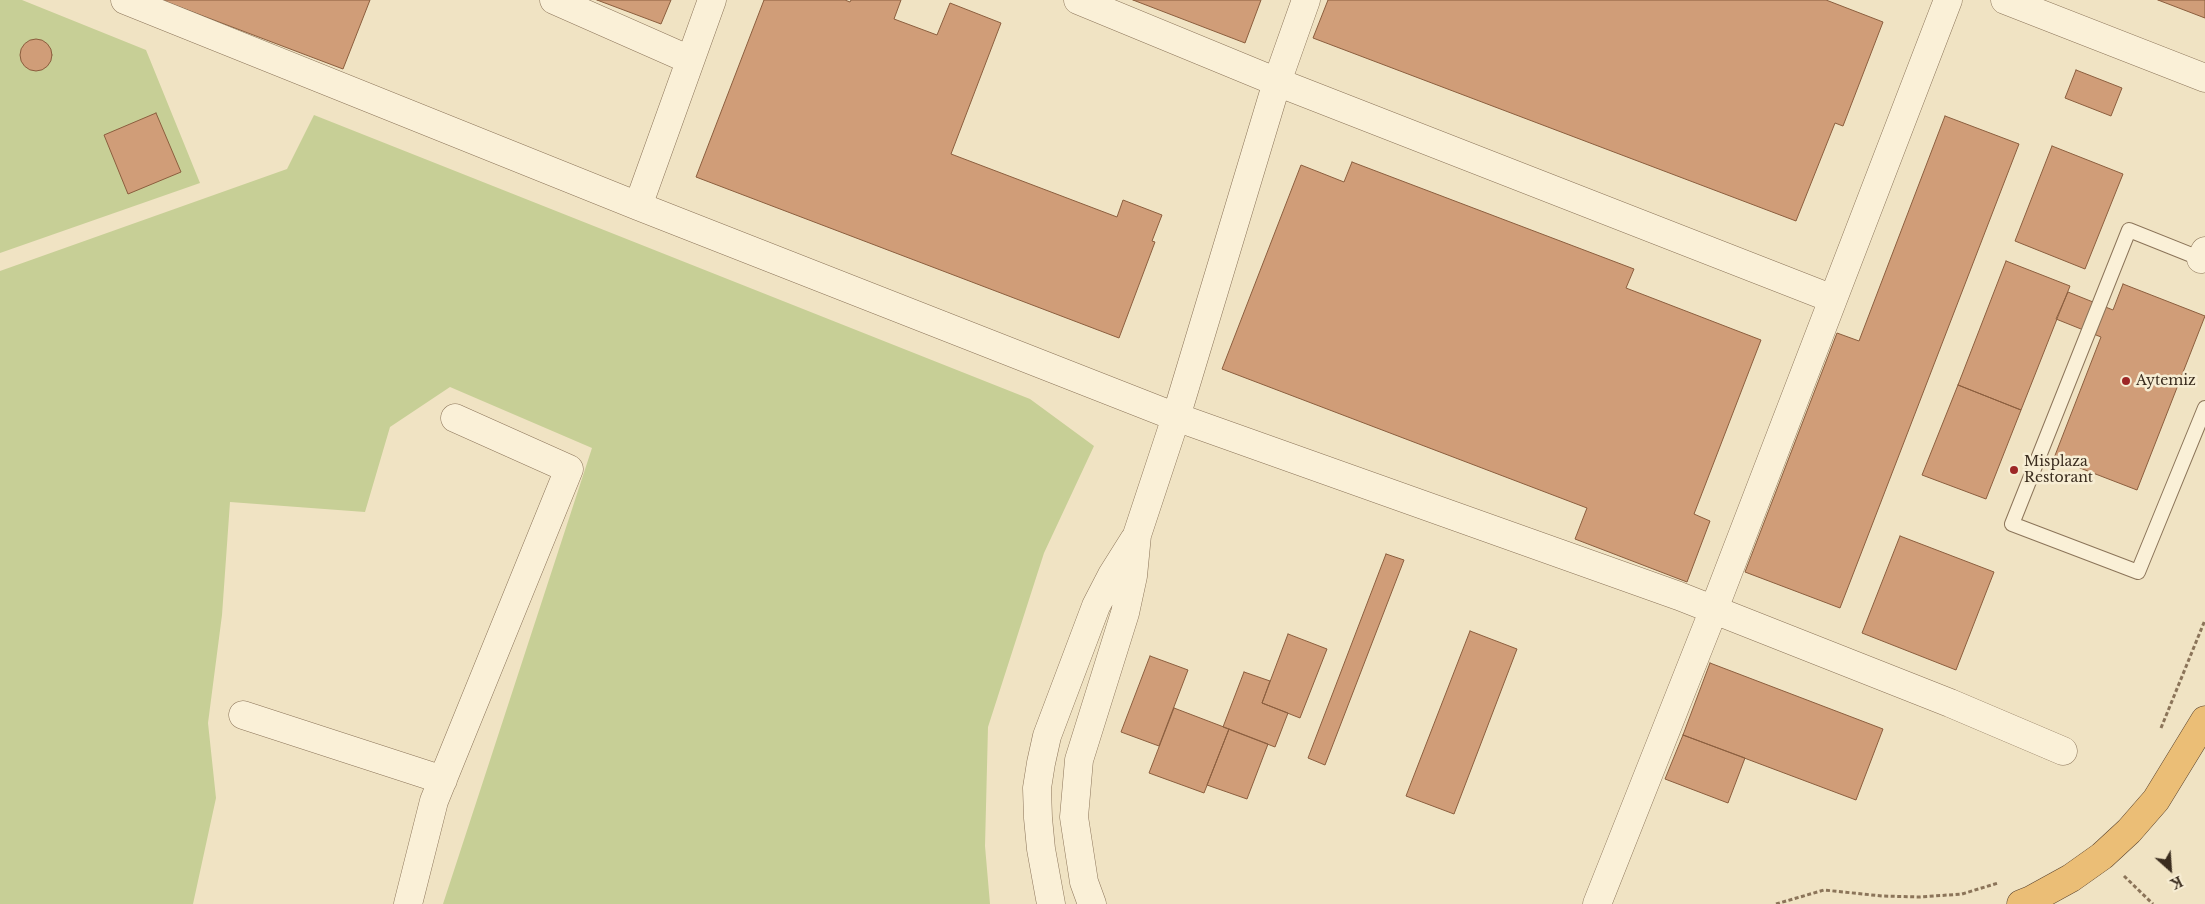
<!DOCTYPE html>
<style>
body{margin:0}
#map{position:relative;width:2205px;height:904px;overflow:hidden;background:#f0e3c3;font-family:"Libre Baskerville",serif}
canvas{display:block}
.north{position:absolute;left:2145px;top:844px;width:50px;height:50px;-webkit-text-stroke:4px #f7edd3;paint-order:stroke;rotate:154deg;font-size:14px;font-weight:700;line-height:20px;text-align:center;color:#3a2c1e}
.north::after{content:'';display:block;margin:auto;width:18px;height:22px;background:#3a2c1e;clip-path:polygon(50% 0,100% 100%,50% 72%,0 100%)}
</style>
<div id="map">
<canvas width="2205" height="904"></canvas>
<div class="north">K</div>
</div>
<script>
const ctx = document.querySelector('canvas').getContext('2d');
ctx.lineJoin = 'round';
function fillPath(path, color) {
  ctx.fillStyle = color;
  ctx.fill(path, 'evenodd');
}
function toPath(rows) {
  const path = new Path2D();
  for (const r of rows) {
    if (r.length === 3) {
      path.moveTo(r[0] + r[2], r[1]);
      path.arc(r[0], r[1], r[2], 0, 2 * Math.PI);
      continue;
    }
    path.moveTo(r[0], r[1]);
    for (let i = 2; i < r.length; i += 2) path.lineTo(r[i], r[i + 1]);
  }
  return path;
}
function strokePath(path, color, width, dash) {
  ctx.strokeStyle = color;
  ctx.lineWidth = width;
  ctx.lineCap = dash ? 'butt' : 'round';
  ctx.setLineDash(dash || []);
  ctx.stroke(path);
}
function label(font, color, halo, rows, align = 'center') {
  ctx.font = font + ' "Libre Baskerville",serif';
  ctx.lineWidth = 5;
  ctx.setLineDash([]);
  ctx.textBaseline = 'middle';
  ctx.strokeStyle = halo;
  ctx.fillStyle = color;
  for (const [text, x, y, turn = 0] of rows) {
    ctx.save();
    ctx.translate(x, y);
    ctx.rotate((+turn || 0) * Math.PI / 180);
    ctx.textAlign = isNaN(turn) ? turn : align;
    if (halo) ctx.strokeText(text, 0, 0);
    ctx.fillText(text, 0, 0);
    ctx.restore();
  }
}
fillPath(toPath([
 [0,0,22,0,146,50,200,183,0,253],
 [314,115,1030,399,1094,446,1044,553,988,727,985,846,990,904,443,904,592,448,450,387,390,427,365,512,230,502,222,615,208,723,216,798,193,904,0,904,0,271,287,169]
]), '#c7cf96');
const building = toPath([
 [161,0,370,0,343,69,161,0],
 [597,0,671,0,661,24,597,0],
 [764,0,845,0,850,2,851,0,901,0,894,19,937,35,950,3,1001,23,951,154,1117,217,1123,200,1162,215,1152,241,1155,242,1119,338,696,177,764,0],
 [1133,0,1261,0,1245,43,1133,0],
 [1328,0,1826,0,1883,22,1843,126,1835,123,1796,221,1313,38,1328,0],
 [2158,0,2205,0,2205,18,2158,0],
 [36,55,16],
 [2076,70,2122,88,2111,116,2065,98,2076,70],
 [156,113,181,172,128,194,104,135,156,113],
 [1945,116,2019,144,1840,608,1745,572,1837,333,1859,341,1945,116],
 [2052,146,2123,174,2085,269,2015,241,2052,146],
 [1352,162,1634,269,1626,288,1761,340,1694,514,1710,521,1687,582,1575,539,1587,508,1222,369,1301,165,1344,182,1352,162],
 [2006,261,2070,286,2021,410,1958,385,2006,261],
 [2123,284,2205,316,2137,490,2054,458,2101,337,2056,319,2068,292,2113,310,2123,284],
 [1958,385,2021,410,1986,499,1922,475,1958,385],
 [1900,536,1994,572,1956,670,1862,633,1900,536],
 [1386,554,1404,560,1325,765,1308,758,1386,554],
 [1470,631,1517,649,1454,814,1406,796,1470,631],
 [1288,634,1327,649,1300,718,1262,703,1288,634],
 [1150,656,1188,670,1159,746,1121,732,1150,656],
 [1710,663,1883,729,1856,800,1683,735,1710,663],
 [1244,672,1270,681,1262,703,1288,713,1275,747,1223,727,1244,672],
 [1174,708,1229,729,1204,793,1149,773,1174,708],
 [1229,729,1268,744,1247,799,1207,785,1229,729],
 [1683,735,1745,758,1728,803,1665,779,1683,735]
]);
fillPath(building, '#d09d78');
strokePath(building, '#8b5e3e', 1);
const service = toPath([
 [2204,260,2129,230,2012,524,2138,572,2205,408]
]);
const minor = toPath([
 [125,0,638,206,1176,417,1679,596,1950,703,2063,751],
 [554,0,690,60],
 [1078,0,1277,82,1833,299],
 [2005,0,2205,78],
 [638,206,712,0],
 [2201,259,2205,251],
 [243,715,443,780],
 [408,904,434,801,569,469,455,418],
 [1051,904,1041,849,1038,818,1037,788,1041,763,1047,736,1096,606,1112,575,1134,540],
 [1092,904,1084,882,1074,817,1079,760,1125,613,1133,576,1137,535,1176,417,1277,82,1306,0],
 [1597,904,1714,609,1948,0]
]);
const trunk = toPath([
 [2021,904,2031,900,2071,878,2102,856,2129,831,2156,800,2205,720]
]);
strokePath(service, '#8b7459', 16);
strokePath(minor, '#8b7459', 29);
strokePath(trunk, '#59422d', 29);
strokePath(toPath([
 [2161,728,2205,620],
 [2124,876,2153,904],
 [1776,904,1824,890,1882,896,1920,897,1962,894,1998,883]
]), '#8b7459', 3, [4, 2.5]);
strokePath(service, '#faf0d7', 14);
strokePath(minor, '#faf0d7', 28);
strokePath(trunk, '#ebbe76', 28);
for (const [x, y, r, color] of [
 [2126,381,5,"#9d2726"],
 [2014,470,5,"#9d2726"]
]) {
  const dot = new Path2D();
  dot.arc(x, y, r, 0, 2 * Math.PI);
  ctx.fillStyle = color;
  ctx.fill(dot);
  strokePath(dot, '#f7edd3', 2);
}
label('14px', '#3a2c1e', '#f7edd3', [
 ["Aytemiz",2136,381],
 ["Misplaza",2024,462],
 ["Restorant",2024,478]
], 'left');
</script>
